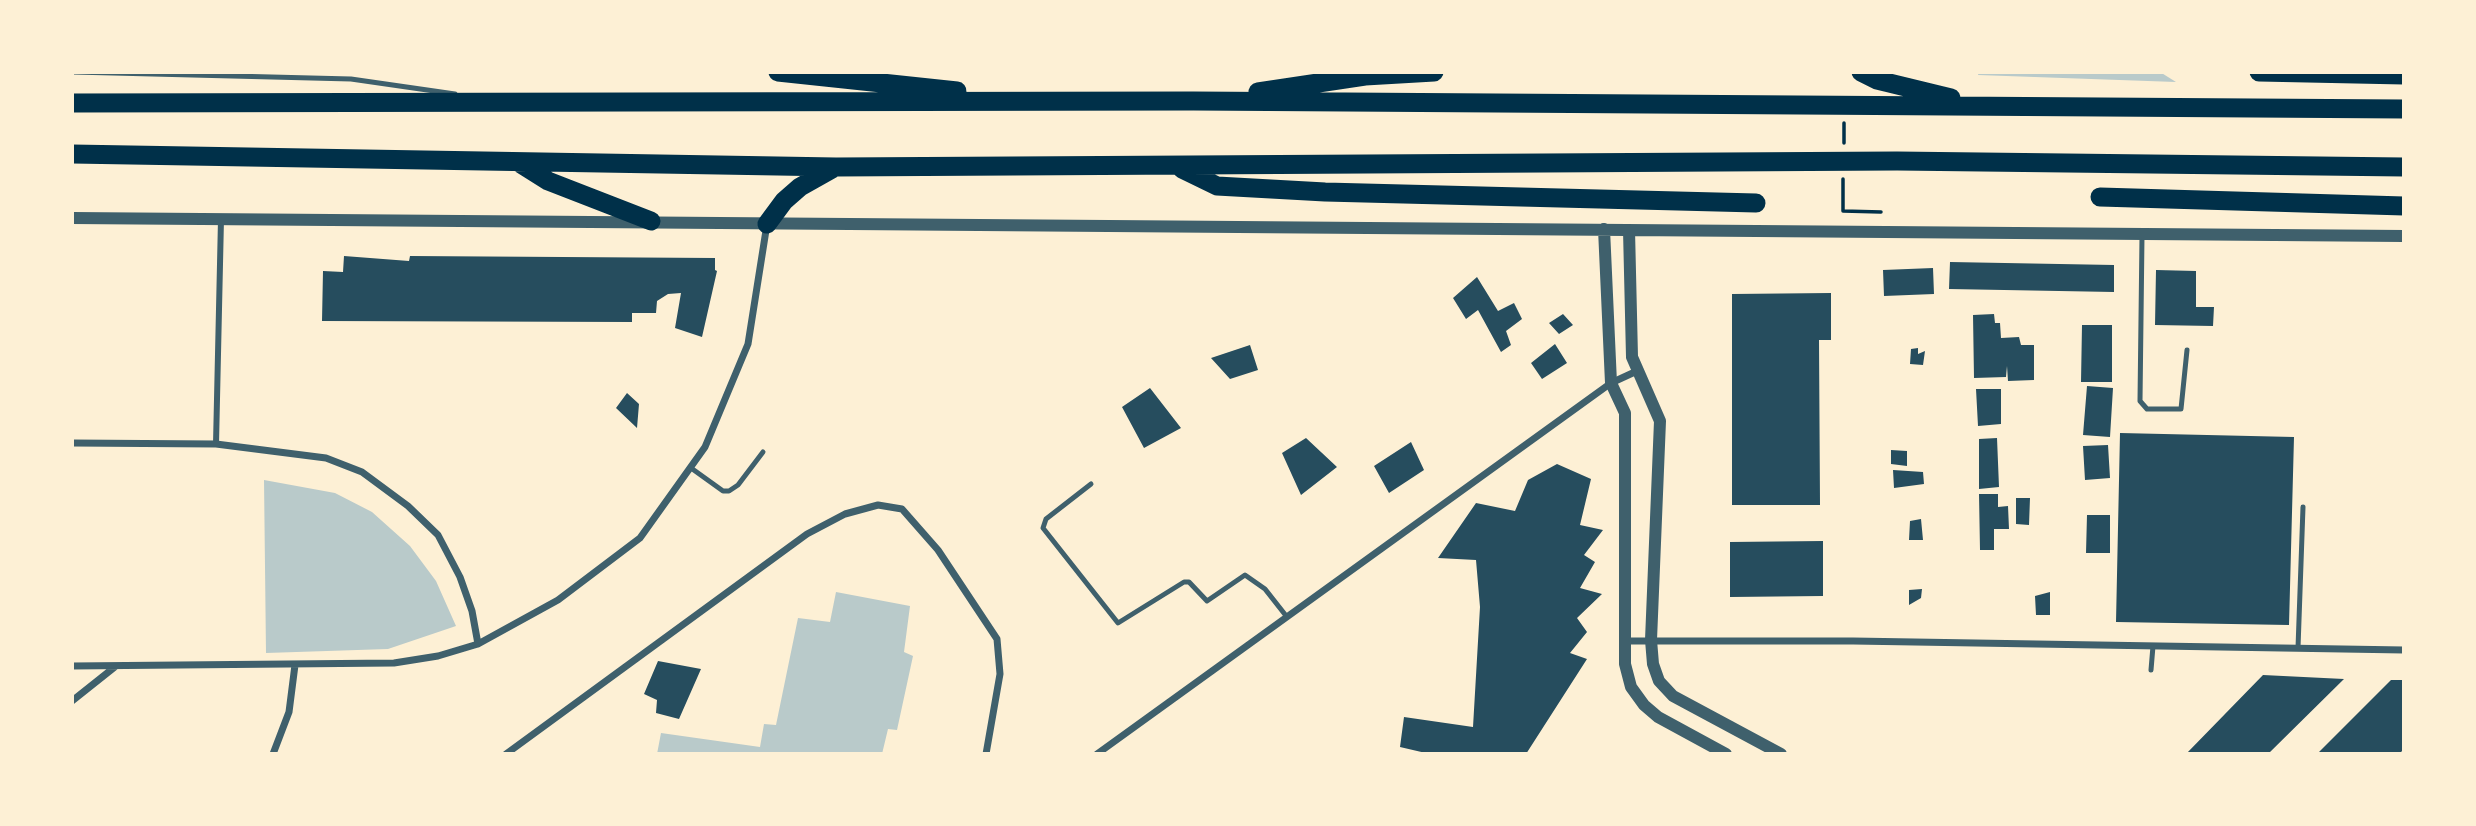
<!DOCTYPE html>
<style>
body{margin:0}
#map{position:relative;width:2476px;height:826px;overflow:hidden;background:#fdf0d5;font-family:"Source Sans 3",sans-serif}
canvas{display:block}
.frame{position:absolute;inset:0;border:74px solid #fdf0d5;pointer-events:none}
</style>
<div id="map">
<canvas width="2476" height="826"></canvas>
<div class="frame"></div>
</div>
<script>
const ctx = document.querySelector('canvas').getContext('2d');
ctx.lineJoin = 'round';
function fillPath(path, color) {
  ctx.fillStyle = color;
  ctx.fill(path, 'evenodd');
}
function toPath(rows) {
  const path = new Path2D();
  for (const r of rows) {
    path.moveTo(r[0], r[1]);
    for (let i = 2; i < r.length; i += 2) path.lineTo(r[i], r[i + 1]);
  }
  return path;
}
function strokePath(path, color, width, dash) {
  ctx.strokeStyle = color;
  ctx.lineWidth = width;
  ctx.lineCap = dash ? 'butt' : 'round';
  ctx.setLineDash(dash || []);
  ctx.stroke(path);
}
fillPath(toPath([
 [1979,72,2160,72,2176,82,1978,75],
 [264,480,335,493,372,512,410,546,436,581,456,626,388,649,266,653],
 [836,592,910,606,904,652,913,656,897,730,888,729,882,754,657,754,661,733,760,747,764,724,776,725,798,618,830,622]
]), '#b9caca');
fillPath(toPath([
 [344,256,409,261,410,256,715,258,715,270,717,271,702,337,675,328,681,293,668,294,657,301,656,313,632,313,632,322,322,321,323,271,343,272],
 [1950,262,2114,265,2114,292,1949,289],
 [1933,268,1934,294,1884,296,1883,270],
 [2156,270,2196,271,2196,307,2214,307,2213,326,2155,325],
 [1477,277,1498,311,1514,303,1522,319,1506,331,1511,345,1501,352,1478,310,1466,319,1453,298],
 [1831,293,1831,340,1819,340,1820,505,1732,505,1732,294],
 [1563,314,1573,325,1559,334,1549,323],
 [1994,314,1995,323,2000,323,2001,338,2019,337,2021,345,2034,345,2034,380,2008,381,2007,366,2006,377,1974,378,1973,315],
 [2082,325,2112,325,2112,382,2081,382],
 [1555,344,1567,363,1542,379,1531,363],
 [1250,345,1258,370,1230,379,1211,358],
 [1918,348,1918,354,1925,351,1923,365,1910,364,1911,349],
 [2087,386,2113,388,2110,437,2083,435],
 [1150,388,1181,428,1144,448,1122,407],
 [1976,389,2001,389,2001,424,1978,426],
 [627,393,639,404,637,428,616,408],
 [2120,433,2294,437,2289,625,2116,622],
 [1306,438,1337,467,1301,495,1282,453],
 [1997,438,1999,487,1979,489,1979,439],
 [1411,442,1424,470,1389,493,1374,466],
 [2108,445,2110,478,2085,480,2083,446],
 [1891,450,1907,451,1907,466,1891,464],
 [1557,464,1591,479,1580,525,1603,530,1584,555,1595,562,1580,588,1602,594,1577,618,1587,632,1570,653,1587,659,1526,754,1430,754,1400,747,1404,717,1473,727,1480,607,1476,560,1438,558,1476,503,1515,511,1528,480],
 [1893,470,1923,472,1924,484,1894,488],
 [1979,494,1998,494,1998,507,2008,506,2009,529,1994,529,1994,550,1980,550],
 [2016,498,2030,498,2029,525,2016,524],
 [2087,515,2110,515,2110,553,2086,553],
 [1921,519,1923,540,1909,540,1910,521],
 [1823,541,1823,596,1730,597,1730,542],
 [1922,589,1921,598,1909,605,1909,590],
 [2050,592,2050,615,2036,615,2035,596],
 [658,661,701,669,679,719,656,713,657,700,644,694],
 [2263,675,2344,679,2268,754,2186,754],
 [2391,680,2404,680,2404,749,2399,754,2317,754]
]), '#264d5e');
strokePath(toPath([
 [1844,143,1844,123],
 [1843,179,1843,211,1881,212]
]), '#003049', 3.5);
strokePath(toPath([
 [73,72,351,79,455,94],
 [2142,236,2140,401,2147,409,2181,409,2187,350],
 [691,468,723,491,729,491,738,485,763,452],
 [1091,484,1046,519,1043,528,1118,623,1184,582,1189,582,1207,601,1245,575,1265,589,1287,617],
 [2298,648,2303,507],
 [2151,670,2153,646]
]), '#3f606c', 5);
strokePath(toPath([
 [216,444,221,219]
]), '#3f606c', 6);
strokePath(toPath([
 [72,443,216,444,326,458,362,472,408,506,438,535,460,577,472,611,478,644],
 [1625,641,1853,641,2404,650],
 [72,666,394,663,438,656,478,644,558,600,640,538,705,447,748,344,767,224],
 [72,701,116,666],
 [273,754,289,712,295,665],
 [506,754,807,534,845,514,878,505,902,509,938,550,997,639,1000,674,986,754],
 [1097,754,1611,383,1637,371]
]), '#3f606c', 7);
strokePath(toPath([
 [72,218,2404,236],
 [1604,229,1611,383,1625,413,1625,664,1631,687,1644,705,1658,717,1726,754],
 [1629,230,1632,357,1660,421,1651,640,1653,664,1659,681,1673,696,1781,754]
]), '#3f606c', 12);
strokePath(toPath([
 [778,72,957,91],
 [1861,72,1877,80,1951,98],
 [2259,72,2404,75],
 [1258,92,1365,76,1434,72],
 [72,103,1193,101,2404,109],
 [72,154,836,167,1897,161,2404,167],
 [521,164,548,181,651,221],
 [1182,169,1217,186,1325,192,1756,203],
 [2100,197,2404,206],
 [767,224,784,201,800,187,832,169]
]), '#003049', 19);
</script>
